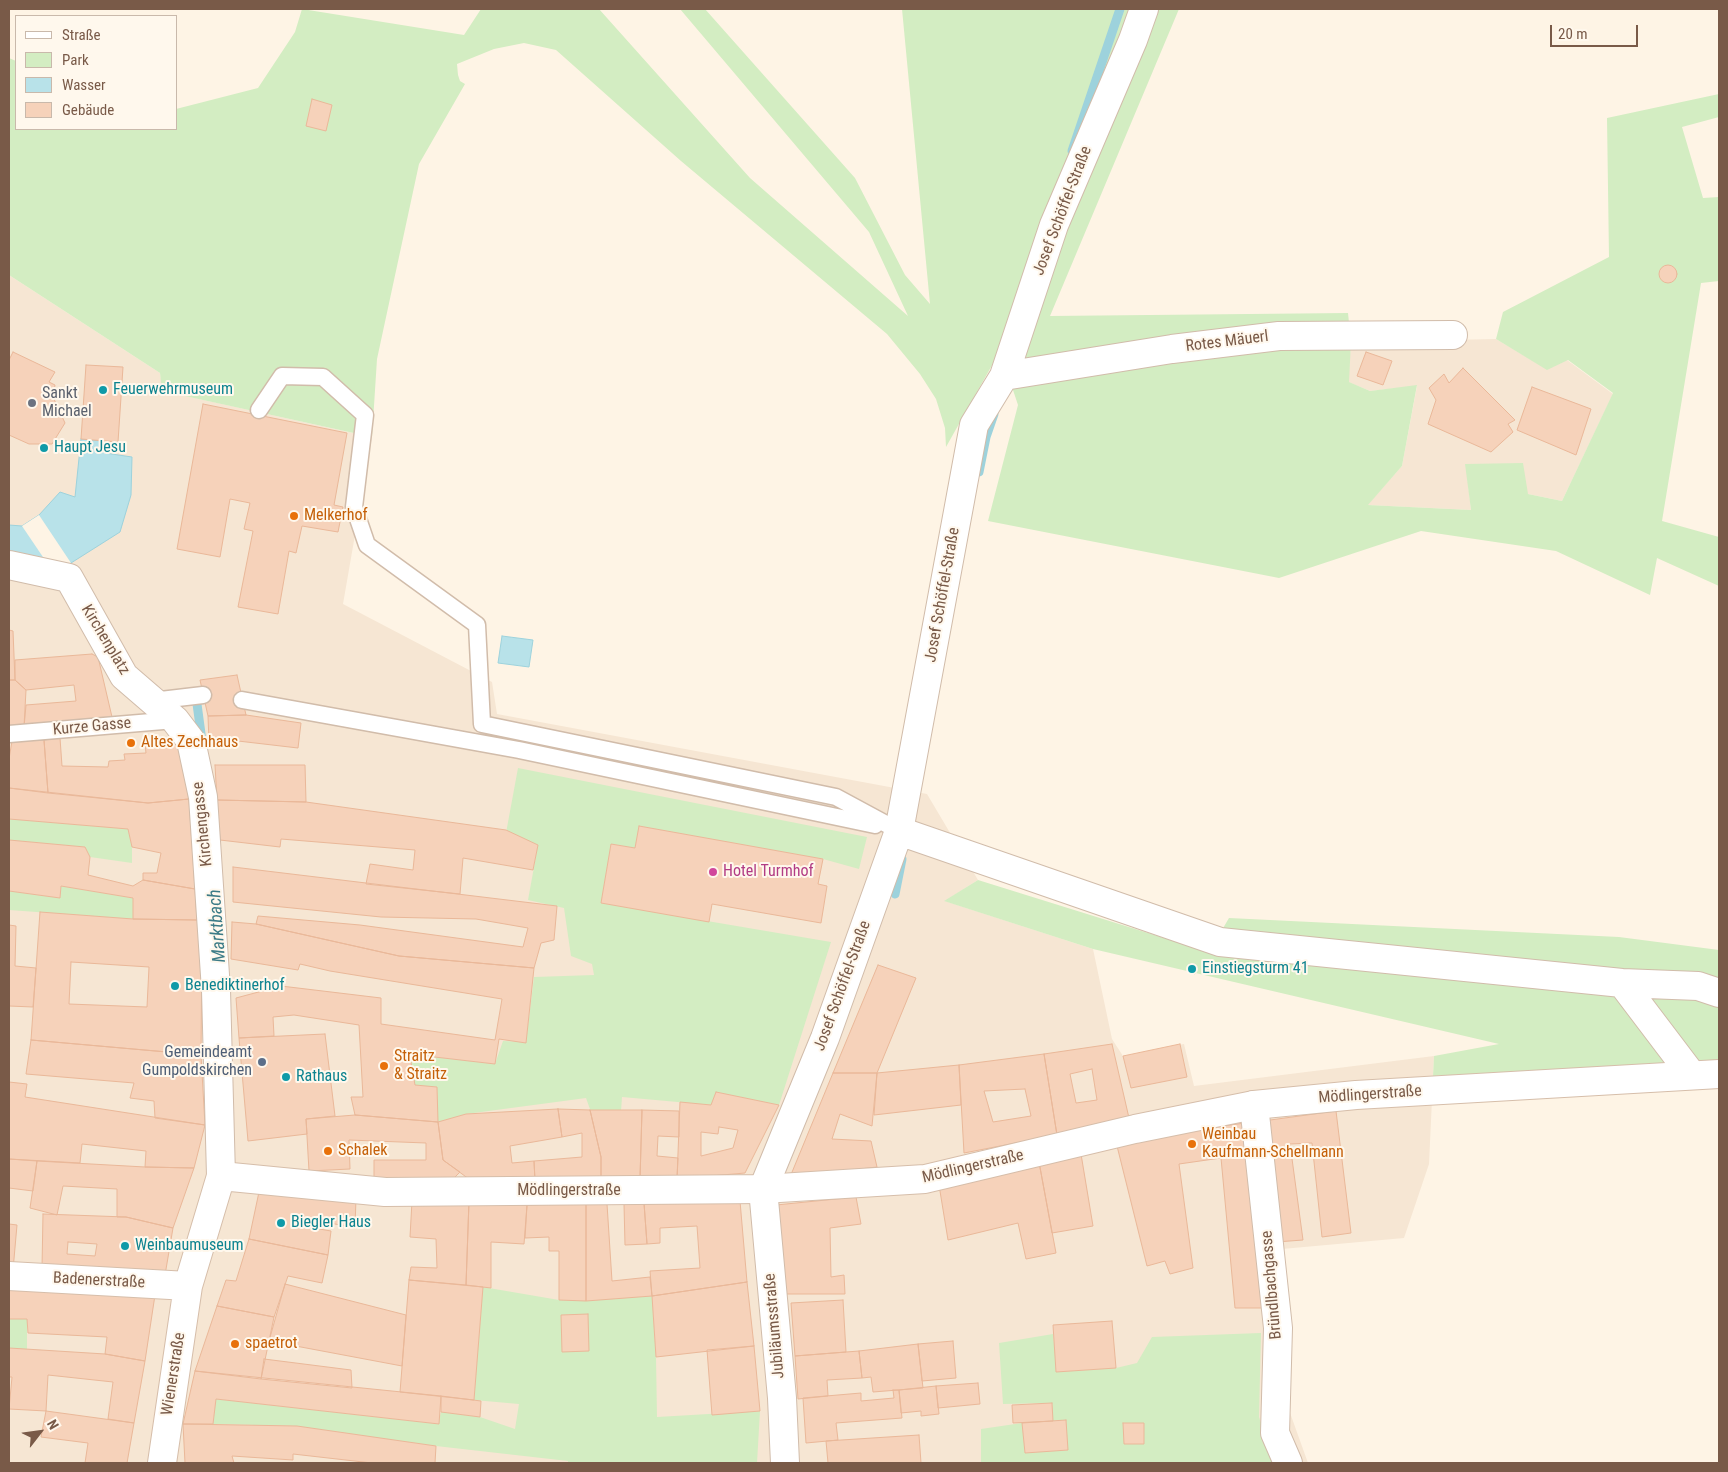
<!DOCTYPE html>
<meta charset="utf-8">
<style>
body{margin:0}
#map{position:relative;width:1728px;height:1472px;overflow:hidden;background:#fef4e5;font-family:"Roboto Condensed",sans-serif}
canvas{display:block}
.frame{position:absolute;inset:0;border:10px solid #795a48;pointer-events:none}
.legend{position:absolute;left:15px;top:15px;width:162px;height:115px;box-sizing:border-box;background:#fff8ed;border:1px solid #c9b9ab;margin:0;padding:6px 9px;list-style:none;font-size:15px;color:#795a48}
.legend li{display:flex;align-items:center;gap:10px;height:25px}
.legend b{width:25px;border:1px solid #c9b9ab}
.north{position:absolute;left:15px;top:1407px;width:50px;height:50px;-webkit-text-stroke:4px #fff8ed;paint-order:stroke;rotate:60deg;font-size:14px;font-weight:700;line-height:20px;text-align:center;color:#795a48}
.north::after{content:'';display:block;margin:auto;width:18px;height:22px;background:#795a48;clip-path:polygon(50% 0,100% 100%,50% 72%,0 100%)}
.scale{position:absolute;left:1550px;top:25px;width:88px;height:22px;box-sizing:border-box;border:2px solid #795a48;border-top:0;padding-left:6px;font-size:15px;line-height:18px;white-space:nowrap;color:#795a48;-webkit-text-stroke:4px #fff8ed;paint-order:stroke}
</style>
<div id="map">
<canvas width="1728" height="1472"></canvas>
<div class="frame"></div>
<ul class="legend">
<li><b style="height:6px;background:#fff"></b>Straße</li>
<li><b style="height:14px;background:#d3edc2"></b>Park</li>
<li><b style="height:14px;background:#b8e2e9"></b>Wasser</li>
<li><b style="height:14px;background:#f6d2ba"></b>Gebäude</li>
</ul>
<div class="north">N</div>
<div class="scale">20 m</div>
</div>
<script>
const ctx = document.querySelector('canvas').getContext('2d');
ctx.lineJoin = 'round';
function fillPath(path, color) {
  ctx.fillStyle = color;
  ctx.fill(path, 'evenodd');
}
function toPath(rows) {
  const path = new Path2D();
  for (const r of rows) {
    if (r.length === 3) {
      path.moveTo(r[0] + r[2], r[1]);
      path.arc(r[0], r[1], r[2], 0, 2 * Math.PI);
      continue;
    }
    path.moveTo(r[0], r[1]);
    for (let i = 2; i < r.length; i += 2) path.lineTo(r[i], r[i + 1]);
  }
  return path;
}
function strokePath(path, color, width, dash) {
  ctx.strokeStyle = color;
  ctx.lineWidth = width;
  ctx.lineCap = dash ? 'butt' : 'round';
  ctx.setLineDash(dash || []);
  ctx.stroke(path);
}
function label(font, color, halo, rows, align = 'center') {
  ctx.font = font + ' "Roboto Condensed",sans-serif';
  ctx.lineWidth = 4;
  ctx.setLineDash([]);
  ctx.textBaseline = 'middle';
  ctx.strokeStyle = halo;
  ctx.fillStyle = color;
  for (const [text, x, y, turn = 0] of rows) {
    ctx.save();
    ctx.translate(x, y);
    ctx.rotate((+turn || 0) * Math.PI / 180);
    ctx.textAlign = isNaN(turn) ? turn : align;
    if (halo) ctx.strokeText(text, 0, 0);
    ctx.fillText(text, 0, 0);
    ctx.restore();
  }
}
fillPath(toPath([
 [9,275,160,373,163,391,372,437,343,604,492,682,497,714,927,794,978,880,945,901,1093,949,1112,1039,1123,1056,1184,1044,1194,1086,1434,1056,1429,1164,1404,1238,1282,1249,1289,1410,1308,1463,9,1463],
 [1496,339,1547,369,1567,360,1613,394,1562,501,1528,494,1466,464,1471,510,1367,505,1402,466,1417,386,1370,391,1348,382,1351,342]
]), '#f6e6d3');
fillPath(toPath([
 [302,9,464,35,481,9,599,9,750,178,908,316,869,232,680,9,705,9,855,178,905,275,930,304,902,9,1179,9,1050,316,1348,313,1351,342,1349,382,1370,391,1417,385,1402,466,1368,505,1471,510,1465,464,1523,463,1528,494,1562,501,1613,393,1568,360,1547,370,1496,339,1503,312,1609,257,1607,118,1719,94,1719,117,1682,127,1703,198,1719,197,1719,281,1701,283,1662,521,1719,537,1719,586,1657,558,1650,595,1556,551,1421,531,1279,578,988,521,1018,405,1000,351,946,447,945,428,936,399,920,374,887,334,681,161,556,50,524,43,494,49,457,64,458,75,460,81,465,84,419,164,377,359,372,437,162,391,160,373,9,275,9,58,16,61,16,129,176,129,176,109,258,88,295,32],
 [518,768,867,837,859,869,823,859,639,826,635,848,611,844,601,903,831,942,779,1105,716,1092,711,1105,622,1097,620,1126,596,1126,586,1098,466,1114,438,1122,437,1087,415,1085,409,1051,426,1056,495,1064,503,1041,526,1042,534,977,594,975,592,964,571,956,564,908,528,900,538,845,506,833],
 [9,819,128,829,132,847,132,863,90,857,85,847,9,840],
 [978,880,1209,952,1229,918,1619,937,1719,950,1719,1061,1433,1076,1434,1056,1499,1044,1093,949,944,901],
 [61,886,133,898,133,919,9,910,9,891,60,898],
 [483,1287,559,1300,652,1296,656,1357,657,1417,760,1411,757,1463,568,1463,568,1461,436,1446,297,1426,213,1424,216,1399,438,1424,441,1412,480,1417,515,1429,519,1404,474,1400],
 [9,1319,27,1319,27,1350,9,1348],
 [1261,1333,1259,1417,1274,1463,981,1463,981,1429,1022,1423,1025,1453,1068,1450,1066,1420,1053,1421,1052,1403,1003,1404,999,1343,1053,1334,1057,1372,1116,1368,1137,1363,1152,1337]
]), '#d3edc2');
const water = toPath([
 [81,439,102,441,105,453,132,457,131,495,120,532,71,563,9,556,9,525,22,526,39,515,60,492,75,497,81,439],
 [502,636,533,640,529,667,498,663,502,636]
]);
fillPath(water, '#b8e2e9');
strokePath(water, '#9dd2dc', 1);
fillPath(toPath([
 [39,515,71,563,47,563,22,526]
]), '#fef4e5');
strokePath(toPath([
 [1072,151,1120,9],
 [979,472,986,437,994,414],
 [197,704,202,741],
 [895,894,902,859]
]), '#9dd2dc', 9);
const building = toPath([
 [312,99,332,105,326,131,306,126,312,99],
 [1668,274,9],
 [13,352,55,372,49,382,55,385,53,397,65,423,52,444,29,444,9,435,9,360,13,352],
 [1366,352,1392,361,1383,385,1357,376,1366,352],
 [86,365,123,367,118,442,81,439,86,365],
 [1463,368,1515,420,1508,424,1513,432,1491,452,1428,424,1436,400,1429,388,1444,374,1449,383,1463,368],
 [1532,387,1591,409,1576,455,1517,430,1532,387],
 [203,404,347,433,334,505,343,507,338,532,302,526,296,553,289,551,278,614,238,607,253,531,244,529,250,503,230,499,220,557,177,549,203,404],
 [9,630,13,631,15,680,9,680,9,630],
 [92,654,98,657,112,717,24,727,26,705,76,701,74,685,26,690,15,680,15,660,92,654],
 [237,675,246,715,208,716,200,680,237,675],
 [9,680,15,680,26,690,24,727,9,726,9,680],
 [246,715,301,723,298,748,238,741,209,742,208,716,246,715],
 [60,738,62,766,108,767,109,761,125,760,124,754,146,753,145,744,177,741,187,764,189,799,148,803,48,793,44,740,60,738],
 [44,740,48,793,9,788,9,759,12,741,44,740],
 [215,765,305,765,306,802,217,800,215,765],
 [9,788,148,803,189,799,195,889,143,880,143,873,157,873,161,853,132,847,128,829,9,819,9,788],
 [217,800,306,802,506,830,538,845,533,870,463,858,460,894,366,884,370,864,413,870,415,850,281,839,280,847,220,840,217,800],
 [639,826,823,859,818,884,827,886,821,923,712,904,709,922,601,903,611,844,635,848,639,826],
 [9,840,85,847,90,857,88,875,133,886,143,880,195,889,197,920,133,919,133,898,61,886,60,898,9,891,9,840],
 [233,867,557,906,554,940,541,943,534,968,399,956,256,924,258,916,360,925,523,947,528,928,476,919,381,917,233,902,233,867],
 [40,912,133,919,197,920,202,933,201,1055,31,1040,40,912],
 [71,962,149,967,147,1007,69,1004,71,962],
 [232,922,256,924,399,956,534,968,526,1043,499,1039,495,1064,426,1056,409,1051,415,1085,437,1087,438,1122,355,1115,351,1097,363,1097,359,1025,294,1015,273,1017,274,1036,239,1038,236,998,281,986,381,998,381,1024,495,1040,502,999,330,971,300,964,298,970,231,959,232,922],
 [9,925,16,926,15,966,36,968,33,1007,9,1006,9,1011,9,925],
 [1190,964,1197,967,1195,974,1188,971,1190,964],
 [878,965,916,978,877,1073,833,1073,878,965],
 [325,1034,335,1116,306,1119,307,1134,248,1141,239,1038,325,1034],
 [31,1040,201,1055,205,1125,155,1118,154,1101,130,1098,134,1083,26,1074,31,1040],
 [1112,1044,1129,1118,1057,1135,1044,1054,1112,1044],
 [1092,1069,1097,1100,1076,1103,1070,1074,1092,1069],
 [1180,1044,1187,1077,1131,1088,1123,1056,1180,1044],
 [1044,1054,1057,1135,964,1153,959,1065,1044,1054],
 [1025,1089,1031,1116,993,1122,984,1091,1025,1089],
 [959,1065,961,1105,874,1115,877,1073,959,1065],
 [833,1073,877,1073,872,1126,840,1114,832,1139,871,1141,877,1167,790,1177,833,1073],
 [9,1082,27,1084,25,1097,205,1125,194,1168,145,1167,146,1151,82,1144,80,1163,9,1159,9,1082],
 [716,1092,779,1105,745,1173,677,1179,680,1102,711,1105,716,1092],
 [719,1127,738,1130,733,1148,701,1156,701,1132,718,1134,719,1127],
 [558,1109,562,1137,510,1146,512,1163,534,1161,535,1181,473,1182,443,1160,438,1122,466,1114,558,1109],
 [558,1109,590,1110,601,1157,601,1179,535,1181,534,1161,582,1157,582,1133,562,1137,558,1109],
 [590,1110,642,1110,640,1179,601,1179,601,1157,590,1110],
 [642,1110,679,1111,679,1137,658,1136,657,1156,678,1158,677,1179,640,1179,642,1110],
 [1336,1111,1351,1233,1322,1237,1312,1143,1290,1144,1303,1240,1276,1242,1263,1121,1336,1111],
 [355,1115,438,1122,443,1160,460,1172,453,1179,374,1179,374,1160,426,1160,426,1143,349,1140,350,1169,309,1171,306,1119,355,1115],
 [1245,1123,1263,1308,1235,1308,1221,1158,1179,1164,1193,1268,1170,1274,1165,1261,1147,1266,1117,1146,1142,1137,1245,1123],
 [1081,1154,1093,1226,1052,1233,1039,1162,1081,1154],
 [9,1159,37,1161,33,1191,9,1188,9,1159],
 [37,1161,145,1167,194,1168,173,1228,126,1217,117,1217,117,1189,63,1186,57,1215,30,1208,37,1161],
 [1039,1162,1056,1253,1026,1259,1018,1223,948,1240,939,1185,1039,1162],
 [259,1192,356,1198,355,1228,310,1219,308,1227,331,1231,328,1255,249,1239,259,1192],
 [856,1197,861,1224,830,1228,831,1277,844,1275,845,1294,783,1294,776,1205,856,1197],
 [412,1201,469,1201,466,1285,409,1280,411,1267,437,1268,436,1239,410,1237,412,1201],
 [469,1201,527,1205,524,1244,491,1242,491,1288,466,1285,469,1201],
 [740,1201,747,1282,652,1296,650,1271,700,1268,697,1226,660,1228,660,1243,647,1244,644,1203,740,1201],
 [586,1203,607,1204,612,1281,650,1277,652,1296,586,1301,586,1203],
 [586,1203,586,1301,559,1300,559,1251,549,1251,549,1237,525,1238,527,1205,586,1203],
 [644,1203,647,1244,625,1245,624,1204,644,1203],
 [43,1214,126,1217,173,1228,165,1275,42,1268,43,1214],
 [68,1242,97,1244,95,1256,67,1254,68,1242],
 [9,1224,17,1225,13,1270,9,1270,9,1224],
 [249,1239,328,1255,322,1283,288,1276,274,1317,217,1306,226,1280,236,1281,249,1239],
 [409,1280,483,1287,474,1400,400,1392,409,1280],
 [747,1282,754,1346,656,1357,652,1296,747,1282],
 [285,1284,406,1315,402,1366,269,1341,285,1284],
 [9,1287,155,1295,145,1361,105,1354,107,1337,28,1333,27,1319,9,1319,9,1287],
 [843,1300,846,1352,795,1356,791,1303,843,1300],
 [217,1306,274,1317,261,1379,195,1371,217,1306],
 [588,1314,589,1351,562,1352,561,1315,588,1314],
 [1112,1321,1116,1368,1056,1372,1053,1325,1112,1321],
 [953,1341,956,1378,922,1381,918,1344,953,1341],
 [918,1344,923,1388,873,1392,871,1377,862,1378,859,1351,918,1344],
 [754,1346,760,1411,712,1415,707,1350,754,1346],
 [9,1348,105,1354,145,1361,134,1423,108,1419,113,1382,48,1375,46,1411,9,1409,12,1377,9,1377,9,1348],
 [859,1351,862,1378,827,1380,828,1396,798,1399,795,1356,859,1351],
 [264,1359,351,1370,352,1388,261,1379,264,1359],
 [195,1371,441,1396,439,1424,216,1399,213,1424,183,1424,195,1371],
 [978,1383,980,1404,938,1408,936,1386,978,1383],
 [936,1386,939,1414,921,1416,921,1411,901,1413,899,1390,936,1386],
 [893,1390,899,1390,902,1418,836,1423,838,1440,806,1443,803,1398,861,1393,861,1401,894,1398,893,1390],
 [441,1396,481,1401,480,1417,441,1412,441,1396],
 [1052,1403,1053,1421,1013,1423,1012,1405,1052,1403],
 [46,1411,134,1423,127,1463,85,1463,88,1443,41,1437,46,1411],
 [1066,1420,1068,1450,1025,1453,1022,1423,1066,1420],
 [1123,1423,1144,1423,1144,1444,1124,1444,1123,1423],
 [183,1424,297,1426,436,1446,435,1463,372,1463,293,1454,293,1460,232,1456,234,1463,185,1463,183,1424],
 [919,1435,921,1463,828,1463,826,1441,919,1435]
]);
fillPath(building, '#f6d2ba');
strokePath(building, '#eab899', 1);
const lane = toPath([
 [259,410,282,376,323,377,365,415,354,507,367,545,477,625,482,724,836,797,899,831],
 [242,700,519,750,875,825],
 [152,701,203,695],
 [9,734,175,720]
]);
const street = toPath([
 [1004,376,1172,349,1279,336,1453,335],
 [9,565,69,578,124,676,175,720,191,741,203,797,216,990,221,1176],
 [899,831,1220,942,1622,983,1698,986,1719,993],
 [1622,983,1691,1074],
 [1254,1105,1278,1328,1275,1433,1288,1463],
 [785,1463,782,1398,763,1189,825,1038,899,831,974,425,1004,376,1054,225,1133,40,1144,9]
]);
const secondary = toPath([
 [9,1276,188,1286],
 [162,1463,188,1286,221,1176,385,1192,763,1189,925,1179,1135,1129,1254,1105,1356,1095,1719,1074]
]);
strokePath(lane, '#d1bcaa', 19);
strokePath(street, '#d1bcaa', 30);
strokePath(secondary, '#d6beaa', 30);
strokePath(lane, '#fff', 16);
strokePath(street, '#fff', 28);
strokePath(secondary, '#fff', 28);
for (const [x, y, r, color] of [
 [103,390,5,"#0f9aa8"],
 [32,403,5,"#6b7280"],
 [44,448,5,"#0f9aa8"],
 [294,516,5,"#e8710a"],
 [131,743,5,"#e8710a"],
 [713,872,5,"#d1479c"],
 [1192,969,5,"#0f9aa8"],
 [175,986,5,"#0f9aa8"],
 [262,1062,5,"#5c6f8a"],
 [384,1066,5,"#e8710a"],
 [286,1077,5,"#0f9aa8"],
 [1192,1144,5,"#e8710a"],
 [328,1151,5,"#e8710a"],
 [281,1223,5,"#0f9aa8"],
 [125,1246,5,"#0f9aa8"],
 [235,1344,5,"#e8710a"]
]) {
  const dot = new Path2D();
  dot.arc(x, y, r, 0, 2 * Math.PI);
  ctx.fillStyle = color;
  ctx.fill(dot);
  strokePath(dot, '#fff8ed', 2);
}
label('16px', '#795a48', '#fff8ed', [
 ["Josef Schöffel-Straße",1063,211,-69],
 ["Rotes Mäuerl",1227,342,-7],
 ["Josef Schöffel-Straße",943,595,-80],
 ["Kirchenplatz",105,640,59],
 ["Kurze Gasse",92,727,-5],
 ["Kirchengasse",203,824,-96],
 ["Josef Schöffel-Straße",843,986,-70],
 ["Mödlingerstraße",1370,1095,-4],
 ["Mödlingerstraße",973,1167,-13],
 ["Mödlingerstraße",569,1191],
 ["Badenerstraße",99,1281,3],
 ["Bründlbachgasse",1272,1285,-95],
 ["Jubiläumsstraße",775,1326,-95],
 ["Wienerstraße",174,1374,-81]
]);
label('16px', '#0d838f', '#fff8ed', [
 ["Feuerwehrmuseum",113,390],
 ["Haupt Jesu",54,448],
 ["Einstiegsturm 41",1202,969],
 ["Benediktinerhof",185,986],
 ["Rathaus",296,1077],
 ["Biegler Haus",291,1223],
 ["Weinbaumuseum",135,1246]
], 'left');
label('16px', '#5b616d', '#fff8ed', [
 ["Sankt",42,394],
 ["Michael",42,412]
], 'left');
label('16px', '#c56008', '#fff8ed', [
 ["Melkerhof",304,516],
 ["Altes Zechhaus",141,743],
 ["Straitz",394,1057],
 ["& Straitz",394,1075],
 ["Weinbau",1202,1135],
 ["Kaufmann-Schellmann",1202,1153],
 ["Schalek",338,1151],
 ["spaetrot",245,1344]
], 'left');
label('16px', '#b23c85', '#fff8ed', [
 ["Hotel Turmhof",723,872]
], 'left');
label('16px', '#4e5e75', '#fff8ed', [
 ["Gemeindeamt",252,1053],
 ["Gumpoldskirchen",252,1071]
], 'right');
label('italic 18px', '#3c7b87', '#fff8ed', [
 ["Marktbach",218,926,-94]
]);
</script>
